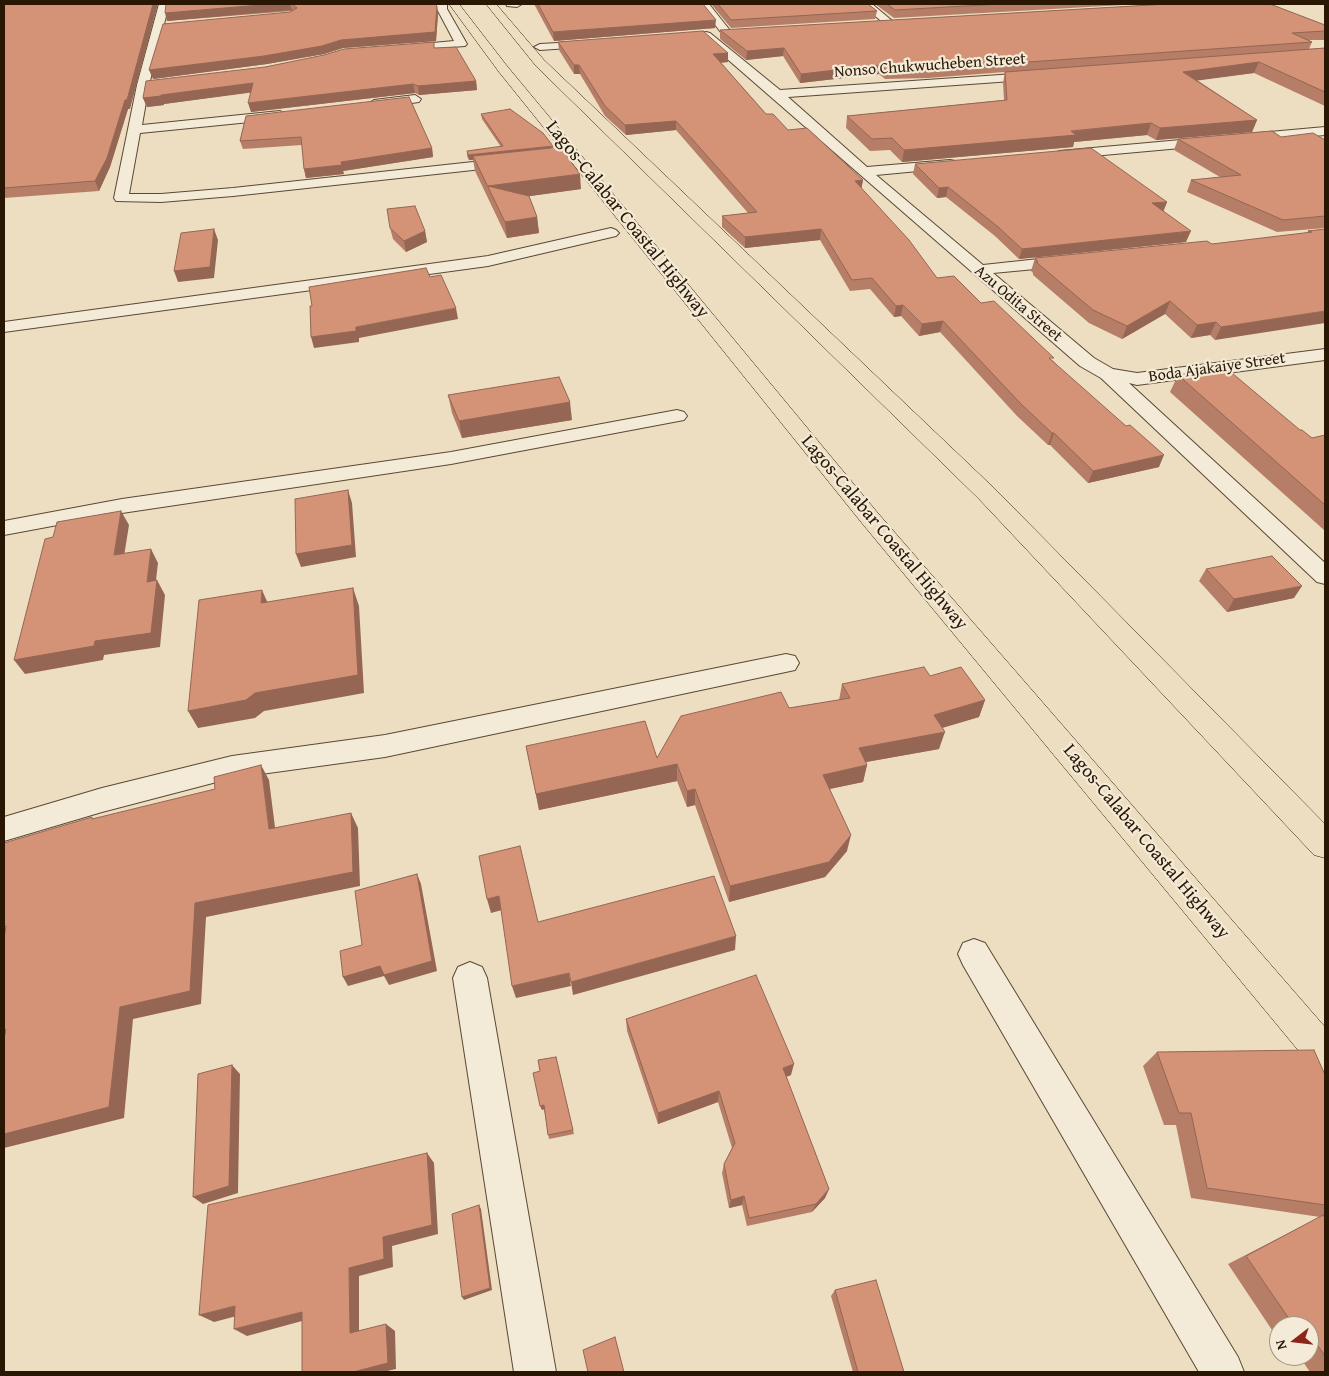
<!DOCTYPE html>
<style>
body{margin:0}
#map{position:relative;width:1329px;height:1376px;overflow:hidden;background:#eddec2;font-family:"Gentium Book Plus",serif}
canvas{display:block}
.frame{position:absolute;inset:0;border:5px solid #291704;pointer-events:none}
.north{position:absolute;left:1269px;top:1316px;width:50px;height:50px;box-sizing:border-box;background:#f3ead7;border:1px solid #a29683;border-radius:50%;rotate:254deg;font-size:14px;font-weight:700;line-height:20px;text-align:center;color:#291704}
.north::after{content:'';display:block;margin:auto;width:18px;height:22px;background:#8f2418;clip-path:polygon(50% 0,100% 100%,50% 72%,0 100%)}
</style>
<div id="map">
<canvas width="1329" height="1376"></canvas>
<div class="frame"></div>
<div class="north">N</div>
</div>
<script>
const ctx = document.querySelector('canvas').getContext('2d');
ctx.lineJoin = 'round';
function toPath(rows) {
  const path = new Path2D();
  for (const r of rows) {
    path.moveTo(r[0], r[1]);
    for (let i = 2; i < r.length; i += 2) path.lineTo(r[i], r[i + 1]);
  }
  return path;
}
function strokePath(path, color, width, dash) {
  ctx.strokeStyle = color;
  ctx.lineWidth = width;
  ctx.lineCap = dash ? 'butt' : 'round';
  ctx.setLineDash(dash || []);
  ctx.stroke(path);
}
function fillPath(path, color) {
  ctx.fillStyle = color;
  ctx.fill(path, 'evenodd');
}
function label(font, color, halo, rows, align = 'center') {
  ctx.font = font + ' "Gentium Book Plus",serif';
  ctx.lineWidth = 4.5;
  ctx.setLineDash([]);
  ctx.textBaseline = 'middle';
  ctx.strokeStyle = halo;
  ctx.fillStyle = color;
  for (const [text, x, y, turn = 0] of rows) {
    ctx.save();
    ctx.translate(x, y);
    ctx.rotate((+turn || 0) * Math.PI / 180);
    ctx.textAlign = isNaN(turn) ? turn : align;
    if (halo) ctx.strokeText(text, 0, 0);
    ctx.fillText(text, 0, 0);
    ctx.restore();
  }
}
const minor = toPath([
 [159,4,169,4,149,85,142,125,280,111,286,115,280,119,140,133,129,194,161,194,233,188,510,158,517,162,510,166,233,196,161,202,116,201,114,198,137,85,159,4],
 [437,4,447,4,447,9,467,44,465,46,396,51,394,49,396,47,400,46,454,41,437,9,437,4],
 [506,4,522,4,517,7,507,6,506,4],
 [699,4,709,4,732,33,731,35,723,35,699,4],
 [861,4,872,4,896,24,891,27,887,26,861,4],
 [706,32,710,33,780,90,1044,72,1046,75,1044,78,1040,79,788,97,867,167,950,160,955,161,957,164,955,167,950,168,876,175,983,265,1067,256,1073,258,1075,261,1073,264,1067,266,993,273,1094,358,1113,369,1137,373,1325,349,1325,360,1137,385,1129,383,1325,563,1325,584,1317,582,1101,378,1080,366,702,37,701,35,702,33,706,32],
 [594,41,598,42,600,44,598,46,540,50,534,47,540,44,594,41],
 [415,95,421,99,419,102,374,108,368,104,374,100,415,95],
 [1325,127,1325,135,1059,159,1052,155,1059,151,1325,127],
 [611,228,616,230,619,233,616,236,488,266,4,332,4,322,488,256,611,228],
 [677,410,684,412,687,416,684,420,451,464,122,513,4,535,4,521,122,499,451,452,677,410],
 [786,654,795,656,799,663,795,670,385,757,232,778,102,812,4,841,4,817,102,788,232,756,385,735,786,654],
 [974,939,985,943,1238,1357,1244,1372,1199,1372,963,965,958,954,963,943,974,939],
 [470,962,482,967,487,978,556,1372,514,1372,453,978,458,967,470,962]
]);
const trunk = toPath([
 [449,4,459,4,507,66,877,512,1325,1027,1325,1072,1312,1067,861,522,499,72,449,4],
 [486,4,496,4,544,60,995,489,1325,824,1325,858,1314,855,979,499,536,66,486,4]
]);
strokePath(minor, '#5a4934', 2);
strokePath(trunk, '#291704', 1);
fillPath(minor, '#f3ead7');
fillPath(trunk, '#eddec2');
fillPath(toPath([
 [4,4,130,109,128,109,110,167,99,191,4,198],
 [166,4,435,4,438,14,436,41,343,48,324,54,267,64,153,79,292,11,167,21],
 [534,4,703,4,715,28,554,41],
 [711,4,868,4,877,11,875,19,731,28],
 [875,4,1141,4,894,18],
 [1168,4,1283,4,1272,5,1325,25,1325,40,1309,40,1312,42,1309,49,1325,48,1325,106,1254,73,1197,80,1257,120,1252,132,1156,140,1147,135,1074,142,1073,147,902,162,890,150,870,151,846,128,847,116,1004,100,1003,83,1005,72,928,78,885,79,879,74,800,83,783,56,746,60,720,39,720,30],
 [558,42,728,53,728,62,721,63,766,114,788,130,863,180,861,188,937,278,981,303,1053,361,1159,467,1088,483,1050,445,1048,445,1017,416,940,332,919,336,901,316,894,317,870,289,850,291,820,240,745,248,722,227,722,216,748,213,676,130,626,135,605,116,580,74,574,74,559,50],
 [435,48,476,81,477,90,419,95,415,93,251,112,251,92,164,104,164,105,147,107,143,98],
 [481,114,581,189,529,196,537,217,539,233,507,238,475,171,473,160,469,160,467,156,467,151,501,147,482,119],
 [246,116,432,148,433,157,343,171,344,174,306,178,304,169,302,145,243,149,240,141],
 [1281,137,1325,140,1325,228,1277,232,1187,192,1191,180,1220,177,1174,150,1178,139],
 [915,164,1167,202,1163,212,1186,242,1019,259,995,236,946,197,937,198,913,174],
 [390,228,425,231,427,242,406,252,393,239],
 [1325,229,1215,340,1210,335,1191,338,1165,314,1122,339,1089,323,1033,275,1033,273,1031,271,1035,258,1212,244,1307,233,1308,231],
 [1178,375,1300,430,1312,438,1325,435,1325,529,1324,530,1170,392],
 [448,395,572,420,462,438,452,413],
 [1206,569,1294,598,1227,612,1199,581],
 [930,676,985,700,979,717,942,728,939,749,866,762,867,765,863,782,830,789,847,851,825,877,729,902,695,805,687,807,677,781,539,810,526,746,657,758,789,708,839,700,842,684],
 [626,1019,791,1075,786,1077,829,1189,825,1198,812,1212,747,1226,742,1205,729,1208,722,1173,724,1164,732,1148,718,1102,658,1124,627,1031],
 [1157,1052,1325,1075,1325,1372,1310,1372,1299,1356,1309,1356,1309,1326,1279,1326,1279,1332,1274,1333,1228,1264,1320,1217,1191,1198,1176,1125,1164,1125,1143,1066],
 [556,1057,574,1134,549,1139,544,1109,542,1110,540,1071],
 [835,1290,904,1372,853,1372,831,1296]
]), '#b67e66');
fillPath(toPath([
 [153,4,158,4,130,109,128,109,110,167,99,191,95,181],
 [272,4,290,4,292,10,167,21,165,13],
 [437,6,438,14,436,41,343,48,324,54,267,64,153,79,149,70],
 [716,20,715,28,554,41,553,32],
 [784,48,783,56,746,60,747,51],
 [728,53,728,62,713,63,713,54],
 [1259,62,1254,73,1179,83,1183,72],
 [574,65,579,65,580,74,574,74],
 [880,65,879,74,800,83,801,74],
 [476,81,477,90,419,95,418,86],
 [253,83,255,92,164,104,164,105,147,107,143,98,161,95],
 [413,84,415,93,251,112,248,103],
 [1257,120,1252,132,1156,140,1160,128],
 [676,121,676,130,626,135,625,125],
 [1151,123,1147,135,1074,142,1073,147,902,162,904,150],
 [553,146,553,152,473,156,473,160,469,160,468,155],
 [432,148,433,157,343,171,344,174,306,178,304,169,341,162],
 [580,174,581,189,495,201,488,186],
 [863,180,861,191,855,181],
 [948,187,946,197,937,198,939,188],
 [1167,202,1163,212,1152,203],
 [537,217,539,233,507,238,505,222],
 [214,229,218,240,214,278,178,282,174,271],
 [821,229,820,240,745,248,745,237],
 [425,231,427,242,406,252,404,241],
 [1191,231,1186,242,1019,259,1022,249],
 [1170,301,1165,314,1122,339,1127,326],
 [903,305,901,316,894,317,896,306],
 [456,308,458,319,359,338,359,342,314,348,311,337,356,327],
 [1325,311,1325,323,1215,340,1221,327],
 [943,321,940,332,919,336,922,324],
 [1216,322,1210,335,1191,338,1197,325],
 [570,402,572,420,462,438,459,421],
 [1052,433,1054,433,1050,445,1048,445],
 [1164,455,1159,467,1088,483,1093,471],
 [348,490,352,503,356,557,301,567,296,554],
 [121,511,129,525,122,569,114,555],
 [151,549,158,563,154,597,147,582],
 [157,580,165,595,160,647,104,655,103,660,25,674,14,660,95,641],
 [1302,586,1294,598,1227,612,1234,599],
 [353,588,359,606,364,693,264,711,255,718,198,728,188,711],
 [262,590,270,608,261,603],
 [985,700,979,717,928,732,934,715],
 [945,732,939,749,855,764,859,748],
 [677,764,677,781,539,810,536,794],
 [261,765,269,780,277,843,269,829],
 [867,765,863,782,819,791,823,775],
 [695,789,695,805,687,807,687,791],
 [351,813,358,828,360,886,206,917,201,1004,133,1019,124,1118,4,1148,4,1134,120,1007,195,903],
 [851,835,847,851,825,877,729,902,730,886],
 [417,874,421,884,437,971,389,985,384,976,348,986,343,977],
 [499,896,502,910,491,913,487,899],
 [736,936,735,950,573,995,571,982],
 [569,973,571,986,516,998,512,986],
 [794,1064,791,1075,780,1079,783,1068],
 [232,1065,240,1074,238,1193,203,1204,193,1197],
 [719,1091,718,1102,658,1124,658,1113],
 [544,1105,545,1109,542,1110,540,1106],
 [427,1153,434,1163,438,1234,392,1246,393,1267,359,1276,359,1339,350,1333,349,1268,383,1237],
 [829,1189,825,1198,812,1212,816,1204],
 [744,1196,742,1205,729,1208,731,1200],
 [479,1205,481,1209,492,1290,464,1300,462,1297],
 [235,1306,248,1313,214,1322,199,1315],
 [302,1312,313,1318,247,1336,234,1329],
 [386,1324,395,1331,396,1369,383,1372,353,1372]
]), '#946653');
const building = toPath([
 [4,4,153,4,127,100,125,100,107,158,95,181,4,188,4,4],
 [166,4,272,4,165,13,166,4],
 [292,4,435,4,437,6,435,32,341,40,322,46,264,56,149,70,163,24,290,12,297,8,292,4],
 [538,4,703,4,716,20,553,32,538,4],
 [718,4,868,4,877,11,731,20,718,4],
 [887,4,1001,4,895,10,887,4],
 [1168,4,1270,4,1325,25,1325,31,1292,33,1312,42,929,69,886,70,880,65,801,74,784,48,747,51,720,30,1168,4],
 [703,31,728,53,713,54,766,114,773,114,788,130,807,128,863,180,855,181,909,240,937,278,954,276,981,303,994,301,1054,358,1049,358,1126,426,1130,425,1164,455,1093,471,1054,433,1052,433,1021,404,943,321,922,324,903,305,896,306,872,278,852,280,821,229,745,237,722,216,757,212,676,121,625,125,605,106,579,65,574,65,558,42,703,31],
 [434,42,434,48,456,47,476,81,418,86,413,84,248,103,253,83,161,95,161,96,143,98,146,81,265,67,324,55,344,49,434,42],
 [1325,48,1325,92,1259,62,1183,72,1257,120,1160,128,1151,123,1071,131,1076,135,904,150,892,138,872,139,847,116,1007,100,1005,72,1325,48],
 [409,97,432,148,341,162,342,165,304,169,301,137,240,141,246,116,409,97],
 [510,109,543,133,553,146,468,155,467,151,503,146,481,114,510,109],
 [1272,131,1281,137,1313,133,1325,140,1325,216,1283,220,1191,180,1241,175,1178,139,1272,131],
 [558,144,580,174,488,186,529,196,537,217,505,222,473,156,551,148,558,144],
 [1091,148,1167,202,1152,203,1191,231,1022,249,997,226,948,187,939,188,915,164,1091,148],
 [415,206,425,231,404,241,390,228,387,209,415,206],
 [214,229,210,267,174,271,181,233,214,229],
 [1325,229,1325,311,1221,327,1216,322,1197,325,1170,301,1127,326,1093,310,1036,262,1038,262,1035,258,1207,241,1212,244,1312,232,1308,231,1325,229],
 [426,268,430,277,441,275,456,308,356,327,356,331,311,337,310,306,312,306,309,287,426,268],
 [1226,368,1300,430,1302,430,1312,438,1325,435,1325,505,1178,375,1226,368],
 [559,377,570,402,459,421,448,395,559,377],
 [348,490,352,545,296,554,295,499,348,490],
 [121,511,114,555,151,549,147,582,157,580,151,633,95,641,94,646,14,660,45,539,53,537,57,522,121,511],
 [1272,556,1302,586,1234,599,1206,569,1272,556],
 [353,588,358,675,255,693,246,700,188,711,199,600,262,590,261,603,353,588],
 [924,667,930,676,961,667,985,700,934,715,945,732,859,748,867,765,823,775,851,835,829,862,730,886,695,789,687,791,677,764,536,794,526,746,645,721,657,758,681,716,781,692,789,708,850,698,842,684,924,667],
 [261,765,269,829,351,813,353,872,195,903,190,991,120,1007,109,1107,4,1134,4,1039,6,1029,4,1030,4,938,6,926,4,927,4,843,92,817,92,819,215,789,214,777,261,765],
 [520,846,538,922,714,876,736,936,571,982,569,973,512,986,499,896,487,899,479,856,520,846],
 [417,874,432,961,384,975,380,966,343,977,340,951,362,945,355,891,417,874],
 [756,975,794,1064,783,1068,829,1189,816,1204,749,1218,744,1196,731,1200,724,1164,735,1143,719,1091,658,1113,626,1019,756,975],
 [1314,1050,1325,1075,1325,1205,1207,1188,1191,1113,1179,1113,1157,1052,1314,1050],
 [556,1057,573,1130,548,1135,544,1105,540,1106,533,1073,540,1071,538,1060,556,1057],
 [232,1065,229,1186,193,1197,198,1074,232,1065],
 [427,1153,432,1225,383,1237,384,1259,349,1268,350,1333,386,1324,388,1363,353,1372,302,1372,302,1312,234,1329,235,1306,199,1315,208,1205,427,1153],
 [479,1205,490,1288,462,1297,452,1214,479,1205],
 [1323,1215,1325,1218,1325,1356,1309,1333,1309,1326,1304,1326,1301,1322,1296,1326,1294,1326,1246,1256,1323,1215],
 [876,1280,904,1372,858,1372,835,1290,876,1280],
 [615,1337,624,1372,588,1372,583,1350,615,1337]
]);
fillPath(building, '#d49277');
strokePath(building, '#946653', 1);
label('16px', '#291704', '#f3ead7', [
 ["Nonso Chukwucheben Street",930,66,-4],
 ["Azu Odita Street",1018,304,40],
 ["Boda Ajakaiye Street",1217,368,-8]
]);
label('19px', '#291704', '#f3ead7', [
 ["Lagos-Calabar Coastal Highway",627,220,51],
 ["Lagos-Calabar Coastal Highway",884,533,50],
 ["Lagos-Calabar Coastal Highway",1146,842,50]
]);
</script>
